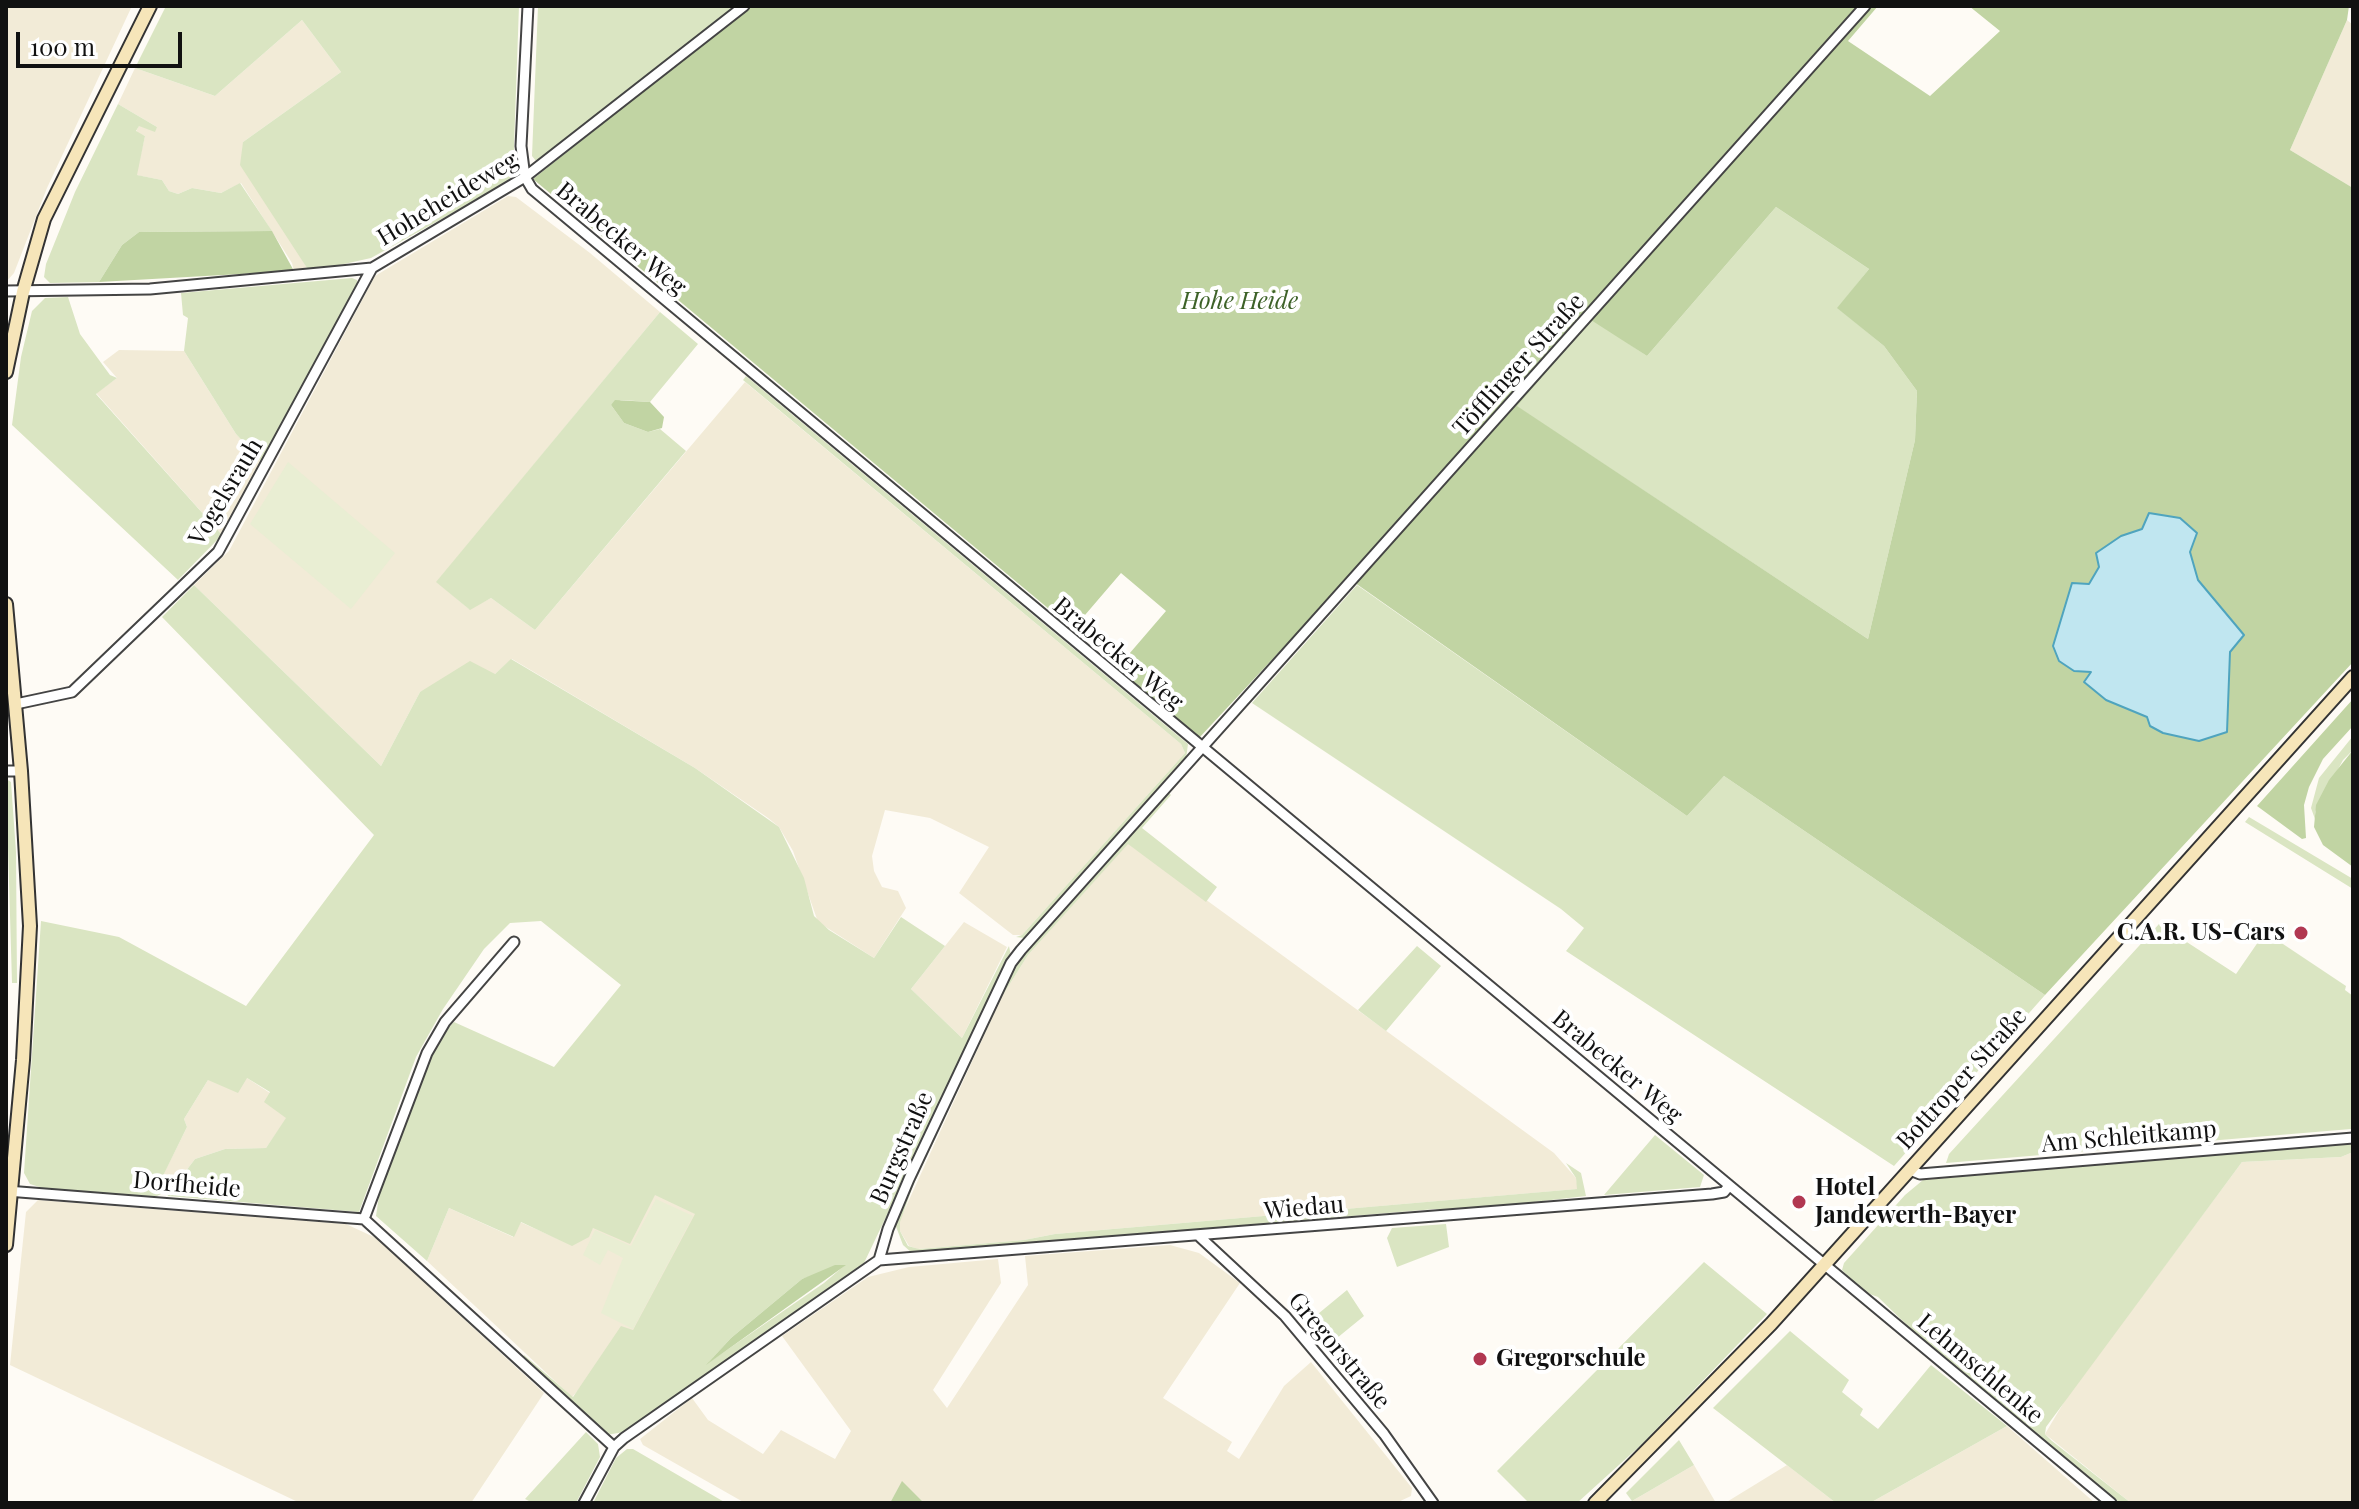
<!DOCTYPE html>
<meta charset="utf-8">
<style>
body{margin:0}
#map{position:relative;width:2359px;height:1509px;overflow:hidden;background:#fefbf5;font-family:"Playfair Display",serif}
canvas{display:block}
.frame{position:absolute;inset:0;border:8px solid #111;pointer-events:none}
.scale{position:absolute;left:16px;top:32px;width:166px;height:36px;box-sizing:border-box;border:4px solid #111;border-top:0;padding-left:10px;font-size:24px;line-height:28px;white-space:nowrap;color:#111;-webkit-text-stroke:6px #fff;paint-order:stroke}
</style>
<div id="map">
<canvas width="2359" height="1509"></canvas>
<div class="frame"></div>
<div class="scale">100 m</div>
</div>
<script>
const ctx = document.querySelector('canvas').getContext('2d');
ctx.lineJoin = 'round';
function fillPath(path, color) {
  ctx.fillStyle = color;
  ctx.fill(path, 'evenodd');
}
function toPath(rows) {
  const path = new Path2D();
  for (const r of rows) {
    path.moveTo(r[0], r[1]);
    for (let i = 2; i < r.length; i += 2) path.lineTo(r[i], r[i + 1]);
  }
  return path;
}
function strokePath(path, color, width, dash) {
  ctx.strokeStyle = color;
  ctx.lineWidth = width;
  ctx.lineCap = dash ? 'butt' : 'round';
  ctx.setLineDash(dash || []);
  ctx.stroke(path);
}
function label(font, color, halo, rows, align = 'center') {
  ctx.font = font + ' "Playfair Display",serif';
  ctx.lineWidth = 8;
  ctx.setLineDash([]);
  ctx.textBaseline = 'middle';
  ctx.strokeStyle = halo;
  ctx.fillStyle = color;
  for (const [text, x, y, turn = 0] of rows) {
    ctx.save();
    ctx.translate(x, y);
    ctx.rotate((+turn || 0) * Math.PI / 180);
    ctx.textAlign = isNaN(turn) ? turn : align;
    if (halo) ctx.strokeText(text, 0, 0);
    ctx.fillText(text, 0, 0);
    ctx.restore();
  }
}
fillPath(toPath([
 [6,6,132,6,47,188,14,273,6,282],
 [302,20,341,72,243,142,307,268,294,271,292,263,241,183,221,193,192,188,178,194,169,191,162,180,136,175,145,136,136,132,139,125,157,127,118,104,135,68,215,96],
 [2347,20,2353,25,2353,188,2290,150],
 [508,196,516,197,590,253,660,312,437,582,469,609,491,598,535,630,745,382,1181,744,1185,753,1022,935,1013,935,959,893,989,847,930,818,885,810,872,856,874,871,882,887,898,891,906,908,874,958,818,922,793,851,779,827,768,818,695,768,512,659,495,674,420,692,381,766,194,585,229,551,375,276],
 [119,350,184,351,236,434,263,463,222,535,96,393,117,378,103,362],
 [1128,843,1554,1153,1576,1178,1578,1189,1055,1234,1024,1240,918,1249,909,1246,900,1231,899,1222,1001,998,1028,955],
 [964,922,1007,947,962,1038,911,989],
 [247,1078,270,1093,287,1118,266,1148,225,1149,195,1159,182,1176,178,1194,155,1191,187,1127,184,1119,208,1080],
 [2353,1152,2353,1503,2131,1503,2045,1434,2067,1397,2242,1162,2341,1157],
 [655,1194,696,1214,633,1331,572,1397,427,1261,449,1208,513,1237,520,1222,572,1245,593,1228],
 [38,1200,346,1224,376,1238,544,1393,471,1503,300,1503,10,1365,26,1212],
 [1170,1245,1199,1253,1240,1283,1163,1398,1232,1442,1227,1451,1239,1459,1284,1386,1311,1362,1412,1488,1411,1496,1396,1503,924,1503,902,1482,890,1503,745,1503,643,1445,640,1439,692,1398,708,1420,763,1454,781,1430,835,1459,851,1431,782,1336,868,1277,909,1267,998,1259,1001,1283,933,1390,947,1408,1028,1285,1025,1256],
 [2007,1426,2095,1503,1870,1503],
 [1694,1465,1716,1503,1632,1501],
 [1787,1465,1836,1503,1725,1503]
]), '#f2ebd7');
fillPath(toPath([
 [166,6,519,6,513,174,507,183,371,258,317,270,307,268,240,165,243,142,341,72,302,20,215,96,135,68],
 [538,6,735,6,536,161,532,156],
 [118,104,157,127,155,132,139,126,136,131,145,136,137,175,162,180,169,191,178,194,192,188,221,193,240,183,272,231,139,232,122,245,99,282,50,283,44,277,46,264,75,192],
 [1776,207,1869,269,1838,308,1884,346,1917,391,1915,440,1868,639,1516,406,1592,319,1647,356],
 [352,278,357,280,357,291,263,463,236,434,184,351,188,318,183,315,181,293],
 [68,297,80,334,110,375,117,378,96,394,222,535,178,580,12,425,21,357,32,311,45,298],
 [660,312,698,344,650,402,621,400,611,405,624,423,648,432,660,429,686,451,535,630,491,598,470,610,436,582],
 [746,376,1188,744,1186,759,1024,938,1016,937,1022,935,1185,753,1181,744,743,380],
 [194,585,381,766,420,692,470,661,495,674,511,659,695,768,779,827,804,878,814,916,829,930,874,958,901,917,945,946,911,989,962,1038,1009,946,1011,956,864,1263,624,1432,606,1435,523,1358,524,1355,573,1397,621,1326,633,1330,695,1214,655,1195,630,1244,593,1228,589,1237,572,1246,521,1222,514,1237,449,1208,427,1261,376,1216,380,1189,426,1066,450,1026,454,1022,554,1067,621,985,541,921,510,923,484,949,443,1009,416,1057,359,1212,168,1196,167,1193,178,1194,182,1176,195,1159,225,1149,266,1148,286,1118,264,1102,270,1092,247,1078,238,1093,208,1080,184,1119,187,1127,156,1190,161,1194,155,1197,49,1190,30,1184,24,1173,41,921,119,937,246,1006,374,835,162,617],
 [845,1265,824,1283,708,1363,731,1338,802,1279],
 [1357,585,1687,816,1724,776,2045,995,1894,1166,1566,951,1584,928,1561,909,1252,703],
 [2353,736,2353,750,2343,760,2315,812,2315,819,2311,808,2319,778],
 [6,779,11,782,16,852,17,983,12,983],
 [1168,792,1171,795,1142,828,1217,887,1206,902,1128,844,1028,955,1001,998,913,1186,900,1222,900,1231,908,1246,919,1249,1024,1240,1055,1234,1577,1189,1576,1178,1566,1163,1581,1173,1586,1196,1456,1211,1435,1209,941,1251,912,1253,903,1245,895,1224,1013,967],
 [2249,817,2353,879,2353,889,2245,822],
 [2159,924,2236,974,2265,932,2346,986,2345,990,2353,996,2351,1129,1946,1163,1949,1154],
 [1417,946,1441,966,1386,1031,1358,1010],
 [1655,1135,1704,1175,1700,1187,1604,1195],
 [2353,1143,2353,1152,2341,1157,2242,1162,2046,1427,2045,1434,2052,1441,2131,1503,2115,1503,1946,1363,1878,1297,1861,1291,1842,1270,1844,1263,1905,1195,1923,1180],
 [1446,1224,1449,1247,1397,1267,1387,1238,1392,1228],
 [1704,1262,1767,1314,1641,1445,1577,1503,1529,1503,1497,1471],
 [1347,1290,1364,1316,1326,1347,1307,1323],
 [1790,1331,1849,1380,1842,1392,1863,1409,1860,1415,1878,1429,1931,1365,2007,1426,1870,1503,1836,1503,1713,1408],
 [586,1432,598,1444,600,1457,576,1503,533,1503,525,1499],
 [1679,1440,1694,1465,1632,1501,1626,1493],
 [627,1449,633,1449,726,1503,593,1503,616,1458]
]), '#dae5c2');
fillPath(toPath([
 [751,6,1878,6,1848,41,1930,96,2000,31,1969,6,2349,6,2347,20,2290,150,2353,188,2353,662,2045,995,1724,776,1687,816,1348,578,1199,738,1117,668,1166,611,1121,573,1073,629,533,179],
 [1776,207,1869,269,1837,308,1884,346,1917,391,1915,440,1868,639,1517,406,1591,320,1647,356],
 [2142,529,2190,552,2198,581,2244,635,2230,652,2227,732,2147,717,2106,700,2085,682,2092,672,2072,583,2089,584,2121,536],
 [272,231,294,271,99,282,122,245,139,232],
 [615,400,650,402,664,417,662,428,648,432,624,423,611,405],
 [2353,699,2353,726,2323,759,2309,787,2304,805,2306,838,2302,839,2257,806],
 [2353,750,2353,867,2323,845,2314,827,2316,805,2329,780],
 [835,1265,846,1265,706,1365,731,1338,802,1279],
 [902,1481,924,1503,890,1503]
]), '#c1d4a3');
fillPath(toPath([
 [288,462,395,553,351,609,250,524],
 [656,1199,693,1216,633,1329,601,1313,623,1258,608,1250,600,1265,583,1255,595,1230,631,1246]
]), '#e9eed3');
const water = toPath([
 [2149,513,2180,518,2197,533,2190,552,2198,580,2244,635,2230,652,2227,732,2199,741,2163,733,2150,726,2147,717,2106,700,2084,682,2091,672,2074,671,2059,661,2053,646,2072,583,2089,584,2099,567,2096,553,2121,536,2142,529,2149,513]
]);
fillPath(water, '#c0e6f0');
strokePath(water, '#4fa4be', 2);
const street = toPath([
 [528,6,521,146,525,177,532,189,2111,1503],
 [6,291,150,289,372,268,525,177,744,6],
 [16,704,72,692,218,552,372,268],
 [6,771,21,771],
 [1910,1170,1920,1174,2353,1138],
 [7,1191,364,1219,614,1447],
 [364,1219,427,1053,445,1022,514,942],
 [1200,1237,1285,1316,1384,1434,1433,1503],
 [879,1260,1712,1194,1724,1192,1729,1186],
 [584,1503,614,1447,624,1438,879,1260,888,1229,909,1179,1011,963,1021,950,1865,6]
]);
const secondary = toPath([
 [6,372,23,292,44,219,150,6],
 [6,604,21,771,30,926,23,1060,6,1245],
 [1595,1503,1771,1324,2353,677]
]);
strokePath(street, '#444', 13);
strokePath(secondary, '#333', 16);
strokePath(street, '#fff', 9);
strokePath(secondary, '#f6e5b9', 12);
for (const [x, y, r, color] of [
 [2301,933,8,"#b13852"],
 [1799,1202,8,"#b13852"],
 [1480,1359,8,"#b13852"]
]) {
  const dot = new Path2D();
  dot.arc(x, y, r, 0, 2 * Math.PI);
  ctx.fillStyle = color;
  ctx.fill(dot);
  strokePath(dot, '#fff', 3);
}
label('24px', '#111', '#fff', [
 ["Hoheheideweg",448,199,-31],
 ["Brabecker Weg",621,239,40],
 ["Töfflinger Straße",1519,365,-48],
 ["Vogelsrauh",226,492,-59],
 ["Brabecker Weg",1118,654,40],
 ["Brabecker Weg",1617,1067,40],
 ["Bottroper Straße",1962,1079,-48],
 ["Am Schleitkamp",2129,1137,-5],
 ["Burgstraße",902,1148,-66],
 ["Dorfheide",187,1185,5],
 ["Wiedau",1304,1208,-5],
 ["Gregorstraße",1339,1351,50],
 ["Lehmschlenke",1980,1369,40]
]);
label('italic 24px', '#3d6228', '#fff', [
 ["Hohe Heide",1240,302]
]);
label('bold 24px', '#111', '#fff', [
 ["C.A.R. US-Cars",2285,933,"right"],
 ["Hotel",1815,1188],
 ["Jandewerth-Bayer",1815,1216],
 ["Gregorschule",1496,1359]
], 'left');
</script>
